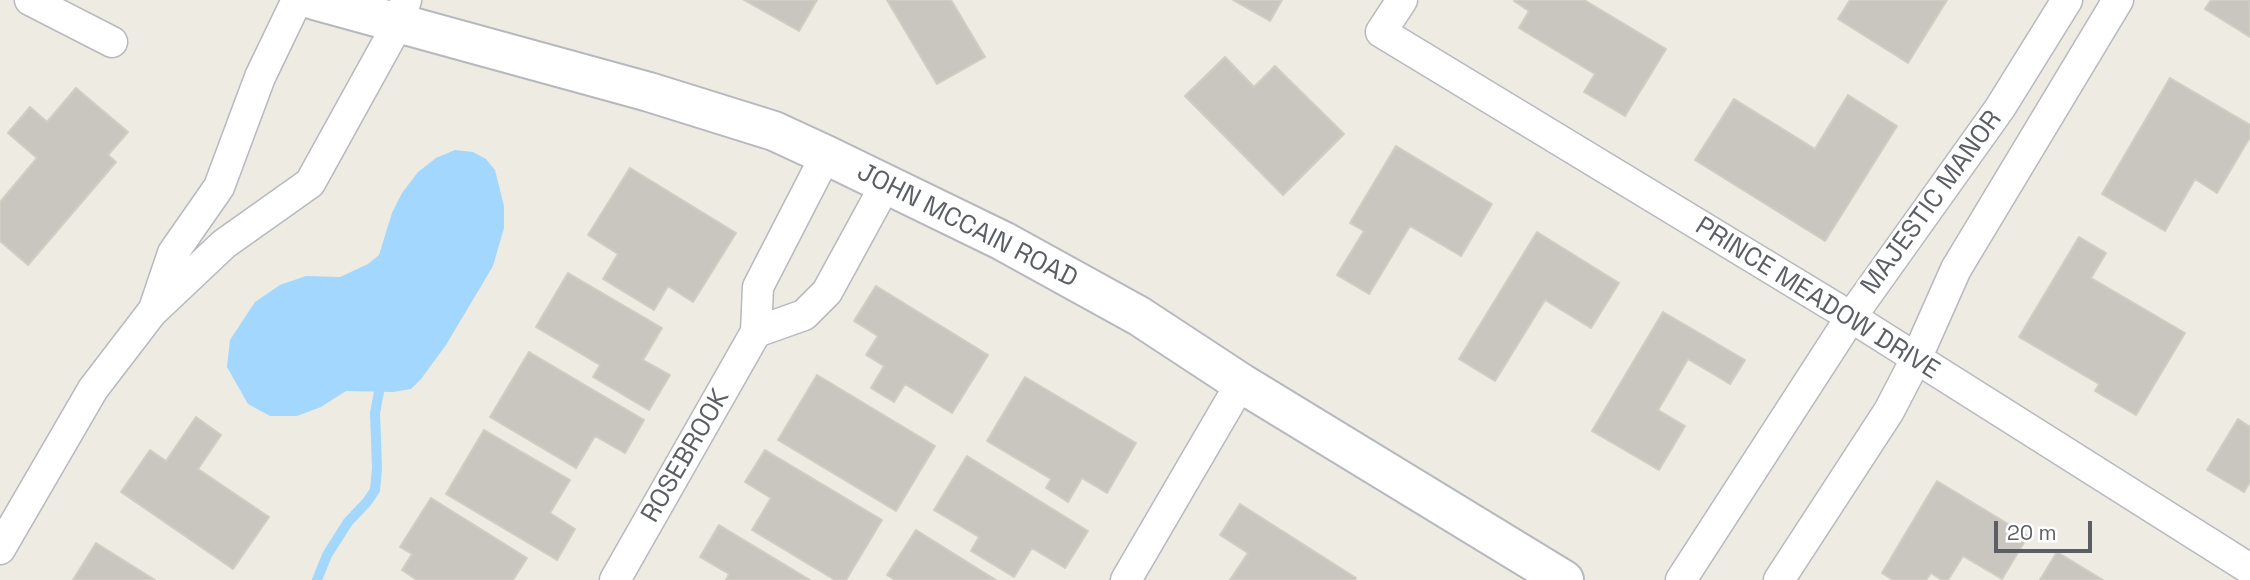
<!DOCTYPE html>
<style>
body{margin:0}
#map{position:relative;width:2250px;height:580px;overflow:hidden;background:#eeebe3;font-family:"Space Grotesk",sans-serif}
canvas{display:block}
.scale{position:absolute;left:1994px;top:521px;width:98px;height:32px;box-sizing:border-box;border:4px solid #5b5f64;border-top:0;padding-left:9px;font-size:21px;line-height:24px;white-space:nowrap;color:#5b5f64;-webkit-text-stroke:5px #fff;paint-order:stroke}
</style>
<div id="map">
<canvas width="2250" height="580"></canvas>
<div class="scale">20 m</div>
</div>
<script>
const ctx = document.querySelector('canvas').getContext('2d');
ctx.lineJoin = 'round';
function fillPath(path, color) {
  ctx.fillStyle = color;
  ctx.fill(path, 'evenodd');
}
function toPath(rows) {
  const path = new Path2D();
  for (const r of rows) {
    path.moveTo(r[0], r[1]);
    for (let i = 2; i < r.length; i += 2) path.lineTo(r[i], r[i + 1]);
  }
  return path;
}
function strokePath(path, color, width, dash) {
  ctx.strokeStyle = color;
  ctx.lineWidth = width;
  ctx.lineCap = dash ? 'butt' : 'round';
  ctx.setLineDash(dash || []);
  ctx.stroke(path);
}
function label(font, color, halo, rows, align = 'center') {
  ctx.font = font + ' "Space Grotesk",sans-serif';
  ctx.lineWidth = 6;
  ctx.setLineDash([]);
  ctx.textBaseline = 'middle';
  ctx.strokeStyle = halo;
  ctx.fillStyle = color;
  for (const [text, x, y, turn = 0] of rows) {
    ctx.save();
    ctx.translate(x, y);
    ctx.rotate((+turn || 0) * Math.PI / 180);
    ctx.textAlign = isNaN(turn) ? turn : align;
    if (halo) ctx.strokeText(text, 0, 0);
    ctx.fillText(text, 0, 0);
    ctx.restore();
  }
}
fillPath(toPath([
 [455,150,473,152,486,159,495,170,504,206,504,228,493,266,446,345,421,379,411,389,393,392,346,391,321,407,297,416,270,416,248,404,227,367,230,340,255,302,280,285,306,276,340,277,368,264,379,255,392,213,402,193,418,172,436,158]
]), '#a3d7fd');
strokePath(toPath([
 [317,580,327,555,348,522,367,502,375,490,377,468,375,413,379,392]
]), '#a3d7fd', 10);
const building = toPath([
 [744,0,817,0,799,31,744,0],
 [887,0,951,0,985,57,937,84,887,0],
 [1233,0,1282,0,1270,21,1233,0],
 [1515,0,1584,0,1666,49,1625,116,1584,92,1595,74,1519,28,1529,11,1514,1,1515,0],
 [1850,0,1947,0,1908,63,1838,19,1850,0],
 [2211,0,2250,0,2250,37,2205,9,2211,0],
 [1225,57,1254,87,1275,66,1344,134,1283,195,1185,96,1225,57],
 [2170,78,2250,125,2250,137,2217,193,2195,179,2165,231,2102,194,2170,78],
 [76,88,128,132,108,155,116,162,28,265,0,241,0,202,37,158,8,133,30,107,47,122,76,88],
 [1848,95,1897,126,1825,241,1695,160,1734,99,1815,149,1848,95],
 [1396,146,1492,204,1461,256,1410,226,1369,294,1337,275,1364,231,1350,223,1396,146],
 [630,168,736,233,693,302,668,286,654,310,603,279,618,254,588,235,630,168],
 [1537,232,1619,283,1591,328,1545,300,1495,381,1459,359,1537,232],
 [2079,237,2106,253,2091,278,2185,333,2136,415,2095,391,2099,384,2019,337,2079,237],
 [568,273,662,328,643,360,670,375,649,410,593,377,600,365,536,327,568,273],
 [876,286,988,355,952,413,905,384,894,402,871,388,884,366,866,355,878,336,854,321,876,286],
 [1663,312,1745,360,1730,384,1688,359,1658,410,1685,426,1659,470,1592,431,1663,312],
 [529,352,644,420,625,453,595,436,576,468,490,417,529,352],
 [817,375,935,446,896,511,778,440,817,375],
 [1025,377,1136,443,1107,493,1082,478,1068,502,1046,488,1051,479,987,441,1025,377],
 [196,417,221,435,198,469,269,517,233,569,121,492,150,450,166,461,196,417],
 [2238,419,2250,427,2250,482,2244,492,2207,470,2238,419],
 [484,430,570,480,550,513,575,529,557,560,446,494,484,430],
 [765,450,882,520,846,580,835,580,752,530,771,498,745,482,765,450],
 [967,456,1088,531,1065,568,1032,548,1014,577,971,551,979,537,934,510,967,456],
 [1937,481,2028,536,2002,579,1963,556,1948,580,1942,580,1931,573,1926,580,1893,580,1882,573,1937,481],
 [431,498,527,558,513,580,417,580,402,570,412,554,400,547,431,498],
 [1240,504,1356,578,1355,580,1230,580,1248,553,1220,535,1240,504],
 [719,525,810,580,726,580,729,574,700,557,719,525],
 [916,530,996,580,895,580,887,575,916,530],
 [96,543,155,580,73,580,96,543],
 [2057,552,2103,580,2040,580,2057,552]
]);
fillPath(building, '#c9c6c0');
strokePath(building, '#d2cdc2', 2);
const street = toPath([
 [30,0,112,42],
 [1402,0,1381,32,1851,317,2250,569],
 [154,309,173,253,219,187,260,77,297,0],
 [756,332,804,315,827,292,886,184],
 [0,549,93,389,152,312,224,244,310,183,399,22,406,0],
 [615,580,756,332,758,287,826,155],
 [1126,580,1241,383],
 [1681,580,1851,317,2000,108,2067,0],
 [1779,580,1889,411,1916,359,1956,269,2118,0]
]);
const secondary = toPath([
 [314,0,649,92,774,131,826,155,1003,241,1139,316,1241,383,1564,580]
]);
strokePath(street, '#b6b9bd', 33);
strokePath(secondary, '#b5b8bd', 42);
strokePath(street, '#fff', 30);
strokePath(secondary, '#fff', 38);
label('26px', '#5b5f64', '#fff', [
 ["MAJESTIC MANOR",1932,203,-54],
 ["JOHN MCCAIN ROAD",967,226,27],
 ["PRINCE MEADOW DRIVE",1817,299,32],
 ["ROSEBROOK",686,456,-60]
]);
</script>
